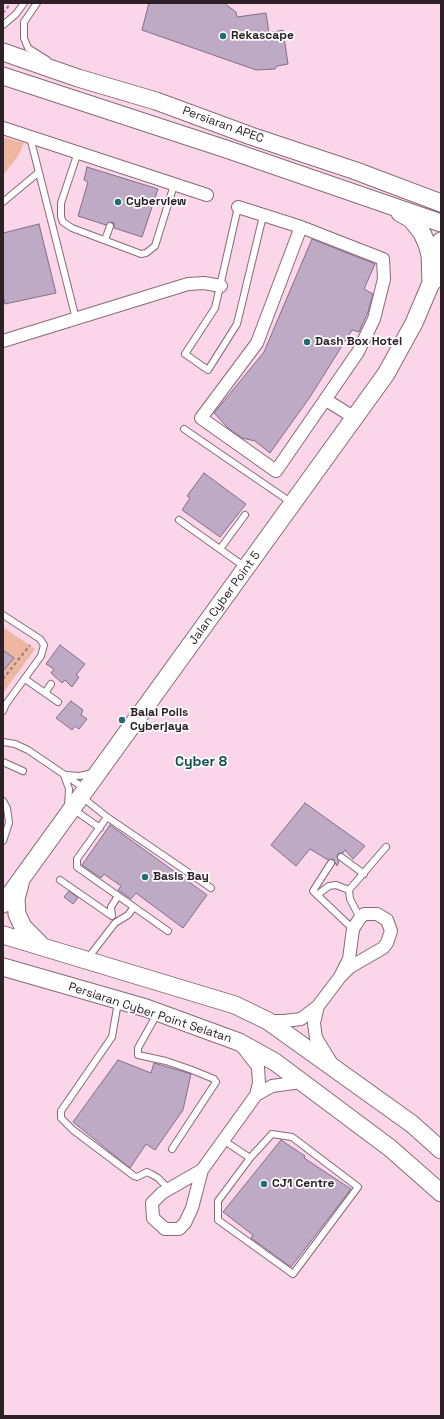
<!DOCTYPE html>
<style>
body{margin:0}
#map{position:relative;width:444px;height:1419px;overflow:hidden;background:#fad6e8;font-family:"Space Grotesk",sans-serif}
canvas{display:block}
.frame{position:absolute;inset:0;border:4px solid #2d2027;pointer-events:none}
</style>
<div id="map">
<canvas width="444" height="1419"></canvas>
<div class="frame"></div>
</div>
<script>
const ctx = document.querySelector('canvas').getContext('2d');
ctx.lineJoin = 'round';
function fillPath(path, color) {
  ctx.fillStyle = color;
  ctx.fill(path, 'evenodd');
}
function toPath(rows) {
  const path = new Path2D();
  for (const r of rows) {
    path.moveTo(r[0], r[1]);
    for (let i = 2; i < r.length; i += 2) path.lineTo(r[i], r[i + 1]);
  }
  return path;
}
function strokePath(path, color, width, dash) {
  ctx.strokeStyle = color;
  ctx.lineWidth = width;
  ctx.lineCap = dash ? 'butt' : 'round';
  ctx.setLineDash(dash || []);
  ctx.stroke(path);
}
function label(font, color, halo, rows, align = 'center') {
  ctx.font = font + ' "Space Grotesk",sans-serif';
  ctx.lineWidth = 3.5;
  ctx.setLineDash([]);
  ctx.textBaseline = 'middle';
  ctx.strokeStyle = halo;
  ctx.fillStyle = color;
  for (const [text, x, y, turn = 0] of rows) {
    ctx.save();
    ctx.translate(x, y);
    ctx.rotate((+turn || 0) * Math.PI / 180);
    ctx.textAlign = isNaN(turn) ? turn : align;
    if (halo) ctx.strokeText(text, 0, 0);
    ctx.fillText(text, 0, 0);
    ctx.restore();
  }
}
fillPath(toPath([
 [3,137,24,143,18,156,3,175],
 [3,627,35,649,3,693]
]), '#edb7a1');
const building = toPath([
 [149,3,224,3,236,12,237,17,266,13,269,33,283,30,288,64,277,66,275,69,256,70,142,30,149,3],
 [87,167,158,189,142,237,114,228,114,223,111,222,106,225,78,216,88,182,84,180,87,167],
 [39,224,56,293,5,304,3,296,3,233,39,224],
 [312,239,375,264,364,289,373,294,368,312,359,332,352,330,310,397,270,453,255,441,242,438,227,427,214,413,264,352,312,239],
 [204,473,246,504,220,537,182,510,190,498,187,496,204,473],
 [60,645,85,664,76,675,79,677,72,687,65,680,62,683,51,673,54,669,46,664,60,645],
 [3,650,14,658,3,671,3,650],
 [71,701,83,710,81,715,87,719,79,729,75,726,72,730,56,718,71,701],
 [305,803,365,846,353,859,345,850,343,853,339,853,337,856,339,861,337,866,333,859,328,860,310,849,296,866,271,845,305,803],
 [110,825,207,895,183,928,136,893,131,899,118,890,121,886,104,874,101,878,82,865,110,825],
 [69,891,78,898,73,904,64,897,69,891],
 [118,1060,151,1073,154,1063,191,1074,183,1110,155,1150,146,1144,130,1168,73,1122,118,1060],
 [281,1140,305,1156,304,1158,351,1189,291,1267,251,1238,253,1235,223,1212,281,1140]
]);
fillPath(building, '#bfaac6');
strokePath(building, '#826e88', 1);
const lane = toPath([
 [37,3,24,22,24,38,28,48,47,60],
 [3,25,16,14,24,3],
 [30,137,76,319],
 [78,152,61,203,61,217,63,222,72,228,141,254,146,253,155,246,174,185],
 [3,202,39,172],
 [238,207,215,308,185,354,208,370,237,324,263,216],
 [105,240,110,226],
 [184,429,292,503],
 [179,520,245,567],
 [220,549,245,515],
 [3,615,40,639,44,645,41,656,6,704,3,711],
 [25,679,58,702],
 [45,693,51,684],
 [3,742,15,744,28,750,84,788],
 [3,762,23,771],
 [64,775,69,789,68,806],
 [66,775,80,776,92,773],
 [82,797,107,817,211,888],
 [3,801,7,808,9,823,3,841],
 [73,809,100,828],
 [107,817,77,859,77,867,168,931],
 [341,857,364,874],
 [331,863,313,891,353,929],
 [60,880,112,916],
 [317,895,329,886,336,885,349,890],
 [112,916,111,907,118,896],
 [360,918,350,899,349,890,386,847],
 [88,958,115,923,128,915,134,907],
 [118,1002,112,1037,61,1111,61,1118,73,1130,134,1176,137,1177,147,1172,151,1174,158,1178,169,1189],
 [157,1014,138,1048,138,1055,166,1061,192,1070,214,1079,216,1082,172,1149],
 [272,1134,292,1137,358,1187,293,1274,218,1220,218,1201,250,1158,272,1134],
 [223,1140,250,1158]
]);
const street = toPath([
 [3,128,207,195],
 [238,207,301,227,383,259,384,279,374,319,358,352,276,471,201,418,257,343,301,227],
 [3,341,188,284,204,283,221,286],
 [326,400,355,418],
 [318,1006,314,1023,316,1038,332,1064],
 [268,1021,284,1021,301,1019,318,1006,340,977,350,967,383,948,387,943,391,931,387,920,377,914,364,914,360,918,353,929,349,959,340,977],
 [256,1095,272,1086,301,1082],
 [202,1170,162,1193,152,1203,153,1218,165,1229,179,1229,185,1223,192,1208,202,1170,256,1095,259,1083,258,1067,242,1046]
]);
const secondary = toPath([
 [3,52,78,78,156,101,251,136,356,171,441,203],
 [3,76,226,149,441,223],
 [400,213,411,219,422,233,427,244,430,255,431,283],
 [432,268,441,241],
 [20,884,16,899,17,914,23,927,40,944],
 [3,904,386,374,414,323,431,283,438,277,441,269],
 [3,935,235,1005,268,1021,412,1124,441,1150],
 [3,967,146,1008,239,1042,275,1062,390,1148,441,1193]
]);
strokePath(lane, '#896979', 8);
strokePath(street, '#896979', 14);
strokePath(secondary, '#896979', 19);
strokePath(toPath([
 [3,13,11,3],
 [3,679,30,645]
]), '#8e7682', 2, [3, 3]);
strokePath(lane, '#fff', 6);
strokePath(street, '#fff', 12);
strokePath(secondary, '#fff', 17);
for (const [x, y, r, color] of [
 [223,36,4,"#226c75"],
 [118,202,4,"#226c75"],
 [307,342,4,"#226c75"],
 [122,720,4,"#226c75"],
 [145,877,4,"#226c75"],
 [264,1184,4,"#226c75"]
]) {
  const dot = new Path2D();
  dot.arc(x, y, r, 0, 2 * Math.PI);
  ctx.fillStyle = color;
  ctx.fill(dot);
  strokePath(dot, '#fff', 1.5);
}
label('bold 12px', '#2d2027', '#fff', [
 ["Rekascape",231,36],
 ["Cyberview",126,202],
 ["Dash Box Hotel",315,342],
 ["Balai Polis",130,713],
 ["Cyberjaya",130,727],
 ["Basis Bay",153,877],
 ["CJ1 Centre",272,1184]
], 'left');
label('12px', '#2d2027', '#fff', [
 ["Persiaran APEC",223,125,20],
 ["Jalan Cyber Point 5",225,598,-54],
 ["Persiaran Cyber Point Selatan",150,1013,18]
]);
label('bold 14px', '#134f56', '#fff', [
 ["Cyber 8",201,762]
]);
</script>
